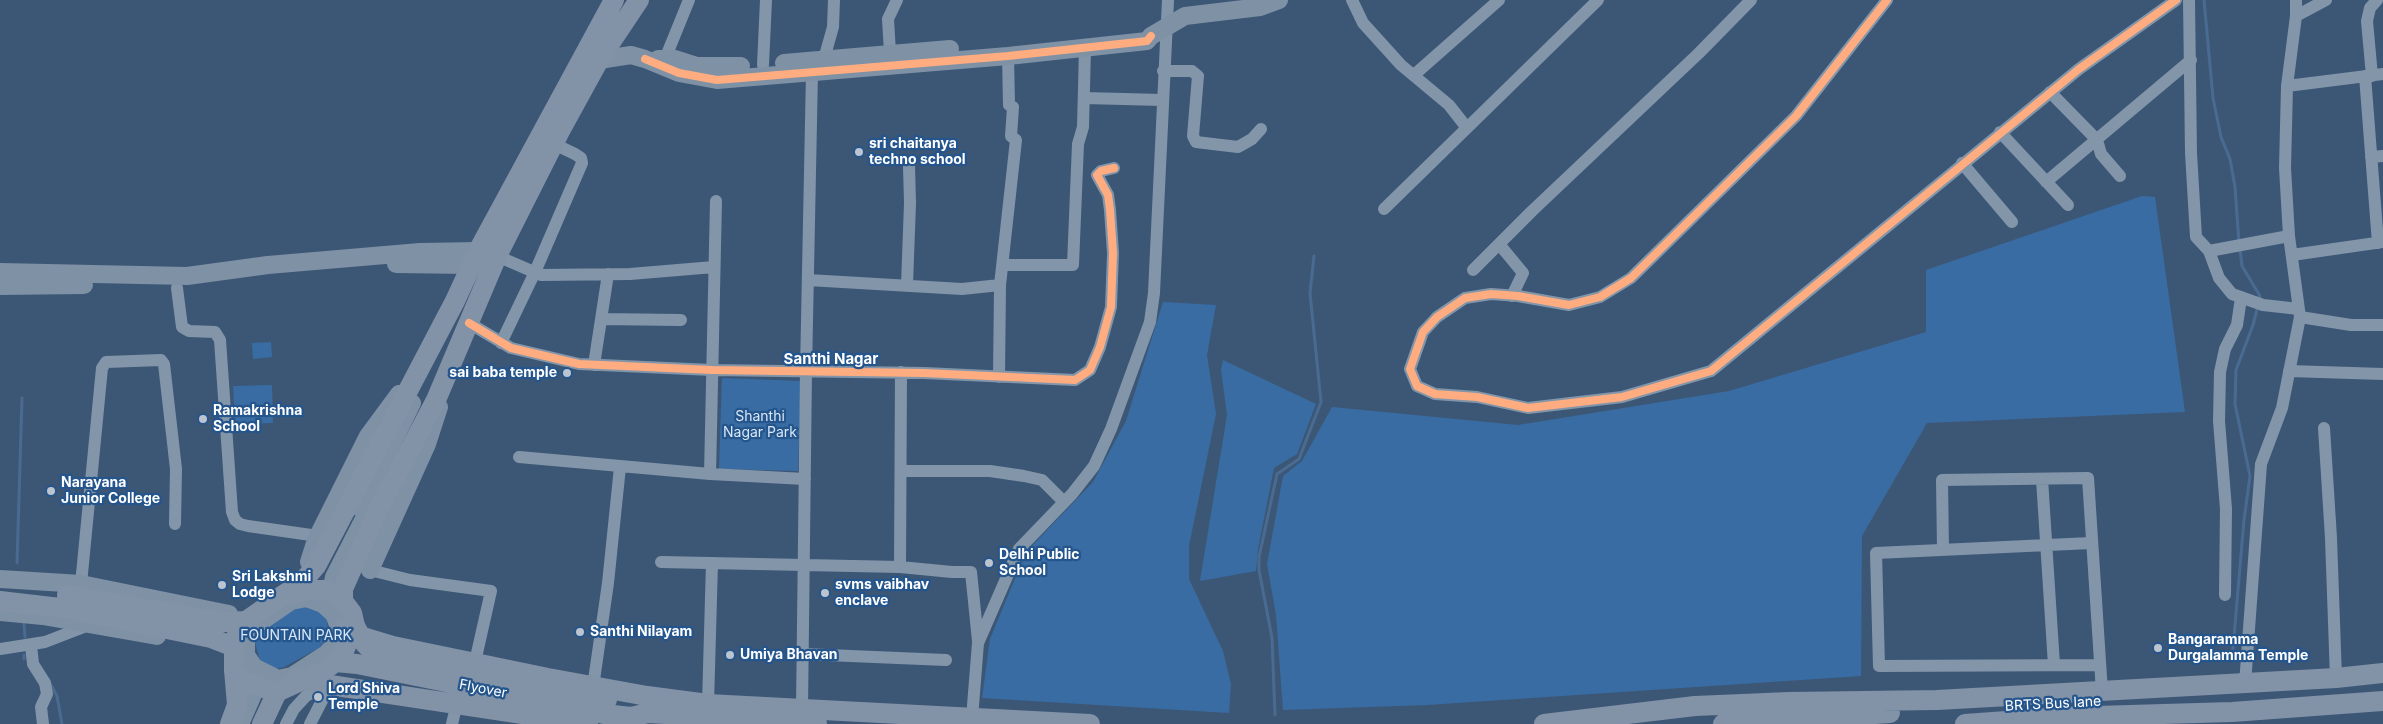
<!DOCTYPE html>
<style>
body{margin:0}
canvas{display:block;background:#3c5675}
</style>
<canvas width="2383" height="724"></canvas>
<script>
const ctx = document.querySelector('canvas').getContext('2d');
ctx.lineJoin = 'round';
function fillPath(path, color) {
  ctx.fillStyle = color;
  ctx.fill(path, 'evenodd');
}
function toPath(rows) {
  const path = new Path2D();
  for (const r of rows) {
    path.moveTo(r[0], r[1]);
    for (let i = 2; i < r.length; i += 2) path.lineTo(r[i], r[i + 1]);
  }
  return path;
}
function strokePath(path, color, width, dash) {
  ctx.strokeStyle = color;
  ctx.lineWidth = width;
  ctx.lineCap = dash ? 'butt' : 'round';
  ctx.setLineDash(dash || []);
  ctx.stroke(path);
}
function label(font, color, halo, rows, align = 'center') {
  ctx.font = font + ' Inter,sans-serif';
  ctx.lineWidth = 4.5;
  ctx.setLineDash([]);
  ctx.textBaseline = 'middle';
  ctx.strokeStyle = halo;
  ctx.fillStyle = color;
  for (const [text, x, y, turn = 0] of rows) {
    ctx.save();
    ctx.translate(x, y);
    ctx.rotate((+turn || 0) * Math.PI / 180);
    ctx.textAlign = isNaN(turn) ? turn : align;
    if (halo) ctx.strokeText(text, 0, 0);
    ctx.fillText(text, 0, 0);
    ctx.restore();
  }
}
fillPath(toPath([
 [2142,196,2155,197,2185,412,1927,423,1862,536,1861,676,1427,705,1283,710,1276,615,1267,564,1283,476,1302,461,1332,407,1518,425,1729,391,1926,332,1926,270],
 [1163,302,1216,305,1207,355,1216,414,1189,546,1189,579,1223,651,1231,684,1229,713,982,698,990,639,1026,552,1093,482,1126,421],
 [271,342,272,357,253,359,252,343],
 [1223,360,1316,404,1297,454,1274,468,1258,549,1256,571,1200,581,1227,415,1221,370],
 [722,378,801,381,798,471,719,469],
 [272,385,273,423,235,424,233,386],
 [311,606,326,616,328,628,328,637,319,648,284,667,275,669,260,661,255,642,259,634,284,615,299,607]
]), '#396ca2');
strokePath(toPath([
 [2204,0,2213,98,2221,137,2230,159,2235,187,2239,243],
 [2240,249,2242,266,2260,296,2259,300],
 [17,563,22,398],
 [24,624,25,637],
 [24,659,24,655],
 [2232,660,2244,520,2250,476,2235,404,2236,370,2253,325,2258,306],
 [51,685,57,696,62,724],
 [1275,715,1272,638,1259,570,1259,557,1277,474,1299,459,1321,402,1310,293,1314,256]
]), '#4a6b91', 3);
strokePath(toPath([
 [1352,0,1363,23,1401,65,1449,105,1467,128],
 [1887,0,1796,116,1631,278,1600,297,1569,305,1518,296,1491,294,1465,298,1437,317,1423,332,1410,369,1417,386,1435,394,1477,397,1528,408,1622,397,1711,371,2079,69,2176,0],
 [2189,0,2191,153,2196,237,2209,251,2219,278,2232,294,2263,305,2299,309],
 [2296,16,2326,0],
 [890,53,888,19,897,0],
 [665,59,689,0],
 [763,65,766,0],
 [1163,71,1192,71,1198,76,1193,136,1196,142,1238,147,1252,139,1261,129],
 [1414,75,1499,0],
 [2365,76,2378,243],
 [2372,76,2367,21,2370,8,2377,0],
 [2287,86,2383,74],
 [2050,92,2097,140,2101,154,2120,176],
 [1085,98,1162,100],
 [2000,132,2068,205],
 [2371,157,2383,156],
 [1962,163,2012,222],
 [2046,182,2191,60],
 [1384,209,1598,0],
 [1499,244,1523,273,1512,296],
 [2209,251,2289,236],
 [2292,255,2383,242],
 [497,256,541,275,630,274,714,267],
 [1004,265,1073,265,1078,144,1083,127,1085,48],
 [1473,270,1532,211,1699,53,1751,0],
 [808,280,962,289,1000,285],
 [907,285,910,203,909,166],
 [177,288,182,327,189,331,215,332,220,340,232,512,235,520,240,524,248,526,318,536],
 [2300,317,2351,325,2383,325],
 [601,319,681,320],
 [469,323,511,348,579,364,712,370,924,373,1075,380,1090,370,1100,347,1111,307,1113,253,1110,210,1108,195,1097,175,1101,171,1114,168],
 [501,343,535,272,582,163,581,158,575,154,554,144],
 [594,365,608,274],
 [2289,371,2383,374],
 [999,377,1000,285,1016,140,1011,136,1013,107,1009,105,1008,56],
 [2324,428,2331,538,2336,678],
 [519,457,710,474,805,479],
 [901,471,990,471,1024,476,1042,480,1064,502],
 [710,474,716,201],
 [2042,479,2054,665],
 [2091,543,1876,553,1879,666,2100,665],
 [1943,550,1942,480,2088,478,2102,692],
 [661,562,900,567,901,372],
 [900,567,952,572,971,572,978,641],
 [370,570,410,580,491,591,475,662],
 [81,584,102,368,106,362,161,360,164,364,176,469,175,524],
 [2225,595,2226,509,2219,421,2220,372,2225,349,2237,325,2241,298],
 [31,645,33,664,45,683,47,694,41,707,43,724],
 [0,649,45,642,89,625],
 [803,654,946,660],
 [2245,684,2261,464,2282,408,2300,317,2289,236,2285,168,2287,86,2296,16,2296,0],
 [593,687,608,583,620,467],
 [708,704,712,563],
 [802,709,806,371,812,72,824,59,833,27,834,0],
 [972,718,978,643,1019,549,1072,494,1094,466,1111,429,1150,322,1154,293,1168,0],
 [286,724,294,709,306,696,328,685],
 [310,724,330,685],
 [452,724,457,703]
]), '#8396a9', 12);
strokePath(toPath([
 [658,59,675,59,697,66,741,66],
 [599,60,631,55,645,59,679,73,717,80,1008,56,1147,41,1151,36,1185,16,1260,7,1279,0],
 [784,63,950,49],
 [396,264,470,265],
 [0,272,187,276,268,265,420,252,478,251],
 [0,286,84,285],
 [360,508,412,403],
 [309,562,316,540,368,436,399,394],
 [370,570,427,444,439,407],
 [0,579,81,584,229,614],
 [307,598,323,604,334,614,340,630,338,641,326,654,292,676,278,679,254,667,246,655,246,638,256,625,291,601,307,598],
 [328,608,334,577,374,499],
 [0,612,43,616,157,636],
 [240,724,262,674]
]), '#7f91a5', 18);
strokePath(toPath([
 [67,595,222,622,246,621],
 [282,596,302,582,316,566,455,301,478,251,614,0],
 [0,601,69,609,211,638,234,647,238,630,246,621],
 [355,626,352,613,343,601,343,589,379,508,436,400,497,256,560,131,599,60,639,0],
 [340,630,393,646,548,678,647,696,708,704,1090,724],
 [335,662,357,664,604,714,631,717,648,713,817,723],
 [297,677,330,685,588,724],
 [230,724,237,705,234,670],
 [262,724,277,692],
 [1544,724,1695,706,1789,702,1937,700,2336,678,2383,673],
 [1723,724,1890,713],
 [1965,724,2062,717,2232,712,2383,701]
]), '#8292a7', 20);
strokePath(toPath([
 [246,621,282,596,308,590,325,590,343,601],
 [355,626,365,644,373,652,397,661,607,700],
 [234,647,234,670,244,682,277,692,325,670,335,662,343,653,355,626]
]), '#8292a7', 20);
strokePath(toPath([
 [1887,0,1796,116,1631,278,1600,297,1569,305,1518,296,1491,294,1465,298,1437,317,1423,332,1410,369,1417,386,1435,394,1477,397,1528,408,1622,397,1711,371,2079,69,2176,0],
 [645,59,679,73,717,80,1008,56,1147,41,1151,36],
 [469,323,511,348,579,364,712,370,924,373,1075,380,1090,370,1100,347,1111,307,1113,253,1110,210,1108,195,1097,175,1101,171,1114,168]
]), '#ffac80', 8);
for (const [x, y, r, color] of [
 [859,152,5,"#bbc4cf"],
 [567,373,5,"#bbc4cf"],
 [203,419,5,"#bbc4cf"],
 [51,491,5,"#bbc4cf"],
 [989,563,5,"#bbc4cf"],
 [222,585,5,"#bbc4cf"],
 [825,593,5,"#bbc4cf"],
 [580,632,5,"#bbc4cf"],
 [2158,648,5,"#bbc4cf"],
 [730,655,5,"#bbc4cf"],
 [318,697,5,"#bbc4cf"]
]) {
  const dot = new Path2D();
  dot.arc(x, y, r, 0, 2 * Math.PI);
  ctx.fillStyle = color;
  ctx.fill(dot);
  strokePath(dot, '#24558d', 2);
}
label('bold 14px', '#fff', '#24558d', [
 ["sri chaitanya",869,144],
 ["techno school",869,160],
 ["sai baba temple",557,373,"right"],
 ["Ramakrishna",213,411],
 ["School",213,427],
 ["Narayana",61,483],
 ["Junior College",61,499],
 ["Delhi Public",999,555],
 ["School",999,571],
 ["Sri Lakshmi",232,577],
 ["Lodge",232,593],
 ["svms vaibhav",835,585],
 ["enclave",835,601],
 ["Santhi Nilayam",590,632],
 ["Bangaramma",2168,640],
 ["Durgalamma Temple",2168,656],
 ["Umiya Bhavan",740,655],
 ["Lord Shiva",328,689],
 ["Temple",328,705]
], 'left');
label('14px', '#d8e7f8', '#24558d', [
 ["Shanthi",760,417],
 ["Nagar Park",760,433],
 ["FOUNTAIN PARK",296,636]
]);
label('14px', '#fff', '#24558d', [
 ["Flyover",483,689,11],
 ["BRTS Bus lane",2053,704,-3]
]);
label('bold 15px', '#fff', '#24558d', [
 ["Santhi Nagar",831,359]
]);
</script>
